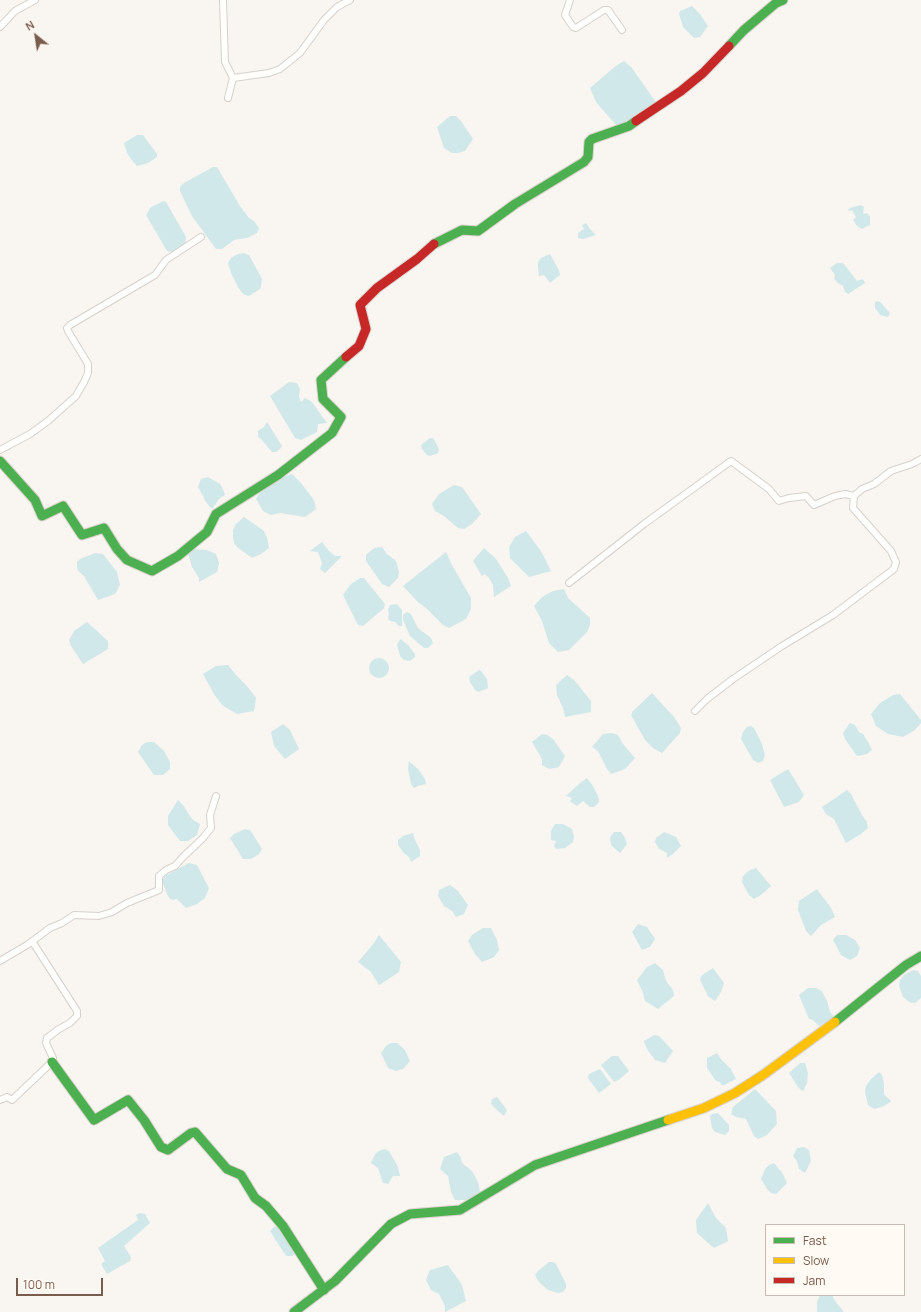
<!DOCTYPE html>
<style>
body{margin:0}
#map{position:relative;width:921px;height:1312px;overflow:hidden;background:#f9f5f0;font-family:Manrope,sans-serif}
canvas{display:block}
.legend{position:absolute;left:765px;top:1224px;width:140px;height:72px;box-sizing:border-box;background:#fffaf3;border:1px solid #cabbb1;margin:0;padding:5px 7px;list-style:none;font-size:12px;color:#7a5c4d}
.legend li{display:flex;align-items:center;gap:8px;height:20px}
.legend b{width:20px;border:1px solid #cabbb1}
.north{position:absolute;left:16px;top:16px;width:40px;height:40px;-webkit-text-stroke:3px #fffaf3;paint-order:stroke;rotate:330deg;font-size:11px;font-weight:700;line-height:16px;text-align:center;color:#7a5c4d}
.north::after{content:'';display:block;margin:auto;width:14px;height:18px;background:#7a5c4d;clip-path:polygon(50% 0,100% 100%,50% 72%,0 100%)}
.scale{position:absolute;left:16px;top:1278px;width:87px;height:18px;box-sizing:border-box;border:2px solid #7a5c4d;border-top:0;padding-left:5px;font-size:12px;line-height:14px;white-space:nowrap;color:#7a5c4d;-webkit-text-stroke:3px #fffaf3;paint-order:stroke}
</style>
<div id="map">
<canvas width="921" height="1312"></canvas>
<ul class="legend">
<li><b style="height:5px;background:#4caf50"></b>Fast</li>
<li><b style="height:5px;background:#ffc107"></b>Slow</li>
<li><b style="height:5px;background:#c62828"></b>Jam</li>
</ul>
<div class="north">N</div>
<div class="scale">100 m</div>
</div>
<script>
const ctx = document.querySelector('canvas').getContext('2d');
ctx.lineJoin = 'round';
function fillPath(path, color) {
  ctx.fillStyle = color;
  ctx.fill(path, 'evenodd');
}
function toPath(rows) {
  const path = new Path2D();
  for (const r of rows) {
    if (r.length === 3) {
      path.moveTo(r[0] + r[2], r[1]);
      path.arc(r[0], r[1], r[2], 0, 2 * Math.PI);
      continue;
    }
    path.moveTo(r[0], r[1]);
    for (let i = 2; i < r.length; i += 2) path.lineTo(r[i], r[i + 1]);
  }
  return path;
}
function strokePath(path, color, width, dash) {
  ctx.strokeStyle = color;
  ctx.lineWidth = width;
  ctx.lineCap = dash ? 'butt' : 'round';
  ctx.setLineDash(dash || []);
  ctx.stroke(path);
}
fillPath(toPath([
 [692,6,700,14,708,26,700,37,694,38,683,27,679,14,680,11],
 [624,61,632,68,655,101,652,107,630,122,616,125,596,102,590,88,617,65],
 [450,116,456,116,461,121,473,139,465,151,458,153,452,153,444,148,437,127],
 [137,135,143,135,157,154,157,157,148,163,137,166,131,159,127,153,124,143],
 [213,167,217,167,240,206,249,218,254,221,259,228,257,233,247,238,234,240,222,249,216,249,205,234,192,216,180,191,180,187,184,183],
 [164,201,166,202,186,237,185,245,177,251,171,252,167,251,146,215,151,207],
 [861,205,864,207,863,214,867,213,870,217,870,225,862,229,857,226,853,220,856,217,852,210,849,211,848,210,850,208],
 [586,223,590,229,596,235,583,239,578,238,578,233,584,229,582,225],
 [243,253,249,255,262,279,261,286,260,289,249,296,243,294,238,287,231,273,228,263,231,258,238,254],
 [550,254,559,270,560,275,550,283,544,275,539,276,538,267,538,262,541,258],
 [837,263,843,263,857,281,863,279,865,283,848,294,845,292,843,286,838,283,834,279,835,275,830,268],
 [877,301,880,302,890,313,888,317,880,315,878,312,875,308,875,302],
 [289,382,297,383,300,389,299,396,301,402,305,398,312,402,327,423,318,424,317,432,301,440,295,438,270,396],
 [267,422,282,446,280,449,276,452,272,452,261,439,258,437,258,431,264,427],
 [430,438,433,438,439,449,438,453,430,456,427,455,422,449,421,445],
 [292,474,301,483,314,500,316,509,305,517,280,513,271,515,263,511,256,499,259,494,278,479],
 [208,477,220,484,223,489,225,495,220,498,212,509,206,502,198,487,201,479],
 [454,485,462,487,481,514,472,524,464,529,458,528,444,516,435,511,432,504,439,494],
 [244,517,264,531,267,538,269,548,261,554,252,558,237,547,234,543,233,537,233,530,236,524],
 [526,531,541,551,551,571,529,577,510,558,509,547,515,537],
 [322,542,329,551,335,556,342,556,325,573,320,569,322,563,318,552,310,551],
 [382,547,387,554,396,561,399,572,398,578,389,587,382,584,366,561,366,555,374,548],
 [484,548,496,559,508,578,511,586,494,597,493,585,489,578,485,574,482,576,473,561],
 [193,549,207,550,216,554,219,563,217,572,199,582,199,578,192,567,188,553],
 [446,552,452,565,471,598,471,609,466,619,449,628,443,625,426,608,418,602,403,586],
 [95,553,103,554,117,572,120,585,115,594,98,600,84,576,78,571,77,567,77,562,80,559],
 [360,578,364,578,385,604,384,608,363,626,358,625,343,595,351,584],
 [564,589,568,598,590,618,590,625,587,632,569,650,558,652,549,643,542,621,534,606,542,597,553,591],
 [397,604,402,610,402,626,399,626,395,622,390,621,388,618,389,613,388,610,390,605],
 [407,612,411,614,418,628,431,638,433,643,428,648,424,648,410,636,403,620,403,615],
 [87,622,108,641,108,649,83,664,71,646,69,640,74,631],
 [401,639,408,645,415,654,415,657,410,661,404,660,400,656,397,645,399,641],
 [379,668,10],
 [228,665,236,675,246,685,256,698,254,711,237,714,222,705,214,694,203,674,216,666],
 [479,670,481,671,487,679,488,688,479,692,475,690,470,682,469,677],
 [567,675,575,681,591,701,591,712,565,717,563,708,557,695,556,685],
 [652,693,674,717,681,728,680,733,662,753,653,748,645,740,631,715,633,711],
 [900,694,921,720,921,723,915,730,903,737,888,734,876,726,871,714,880,703,893,695],
 [850,723,855,725,859,732,863,734,868,742,872,750,867,754,858,756,856,755,845,739,843,733],
 [283,724,290,730,299,749,285,759,274,746,271,732],
 [751,726,754,728,762,744,765,755,763,761,758,763,753,760,741,739,743,732,747,727],
 [611,733,618,735,623,744,635,758,625,769,611,774,607,769,598,751,592,747,603,734],
 [542,734,547,735,553,739,565,756,559,767,549,769,542,765,542,759,532,742],
 [147,742,154,742,164,751,170,762,170,769,163,775,154,775,138,752,142,745],
 [409,761,419,770,425,779,426,784,418,786,414,788,411,784,408,769],
 [788,769,804,795,799,802,784,807,770,780],
 [587,778,593,786,598,796,599,802,594,807,590,807,583,801,577,806,571,802,570,801,572,798,566,796,580,783],
 [847,790,851,794,862,815,867,822,868,828,861,834,846,843,834,819,826,814,822,807],
 [178,800,183,805,192,819,200,824,197,835,188,841,180,841,168,825,168,816],
 [555,824,563,824,572,829,574,837,573,842,565,848,556,849,554,846,556,841,551,840,551,831],
 [245,829,250,830,262,849,259,854,251,859,243,859,230,838,234,834],
 [614,832,621,832,625,838,627,844,620,853,611,845,610,837],
 [664,832,676,837,681,846,673,854,667,858,667,853,659,849,655,842,656,838],
 [413,833,415,840,420,850,420,856,411,862,409,857,403,852,398,845,398,840,403,836],
 [189,863,197,865,209,888,205,898,197,904,186,908,177,899,173,900,170,899,167,894,162,881,165,876],
 [756,868,771,886,761,895,754,899,749,895,742,882,743,876,750,870],
 [450,885,458,891,468,905,464,914,456,917,452,911,444,906,438,896,439,890],
 [817,889,831,908,835,917,821,925,811,936,806,931,798,910,799,901],
 [638,924,647,927,655,939,650,947,642,950,632,932],
 [483,928,491,928,497,940,499,950,494,957,482,962,475,954,468,941,472,935],
 [379,935,401,962,399,972,387,980,379,985,371,972,358,962,374,943],
 [837,935,846,935,855,940,860,948,857,956,850,960,841,955,833,940],
 [655,963,663,970,666,981,673,990,674,996,658,1009,645,1001,643,993,637,980,647,967],
 [713,968,724,983,721,992,715,1001,708,996,700,980,701,976],
 [913,970,918,971,921,976,921,998,915,1003,911,1003,903,997,899,986,900,980,904,975],
 [808,988,816,988,822,991,827,1001,830,1012,835,1017,819,1026,813,1020,809,1019,799,995],
 [654,1035,659,1036,673,1051,665,1063,655,1060,647,1049,644,1042,644,1041],
 [391,1043,397,1043,405,1050,410,1061,403,1069,396,1071,388,1068,381,1053,386,1046],
 [717,1053,720,1058,731,1069,736,1079,722,1086,720,1082,716,1081,707,1068,707,1058],
 [612,1056,618,1056,629,1071,620,1079,614,1082,601,1065],
 [800,1063,805,1063,808,1073,807,1083,803,1091,801,1090,798,1087,789,1073],
 [600,1069,611,1084,599,1093,588,1078,589,1074],
 [879,1072,882,1075,884,1084,884,1094,891,1101,889,1103,882,1107,874,1109,868,1105,865,1092,866,1086,871,1079],
 [755,1089,776,1111,777,1124,767,1135,758,1139,754,1136,746,1119,736,1117,731,1114,733,1107],
 [497,1097,507,1110,504,1116,499,1112,491,1104,492,1099],
 [718,1113,729,1125,729,1131,725,1135,715,1132,712,1128,710,1117,712,1114],
 [804,1147,809,1150,811,1161,805,1173,799,1169,797,1161,793,1156,797,1148],
 [384,1149,389,1151,393,1158,398,1167,400,1176,393,1176,388,1184,383,1183,378,1168,371,1163,374,1156,377,1152],
 [457,1152,461,1158,462,1163,472,1171,478,1182,480,1192,468,1200,455,1200,451,1192,448,1176,440,1169,444,1157],
 [774,1163,783,1174,787,1183,776,1194,771,1193,767,1189,761,1179,765,1169,769,1165],
 [708,1203,716,1218,726,1228,728,1241,714,1248,697,1233,696,1220],
 [139,1213,145,1214,150,1223,124,1246,131,1257,130,1261,107,1274,102,1266,102,1263,105,1261,98,1248,138,1220,136,1215],
 [280,1225,297,1251,292,1256,287,1256,284,1253,270,1231,274,1227],
 [549,1262,553,1262,556,1264,566,1284,566,1288,563,1292,558,1293,548,1290,539,1282,535,1275,539,1270],
 [448,1265,462,1285,466,1301,445,1312,445,1306,439,1294,431,1290,426,1280,430,1270],
 [820,1295,832,1295,835,1301,844,1312,817,1312,817,1302]
]), '#d0e8ea');
const street = toPath([
 [223,0,225,62,233,78,228,98],
 [570,0,565,15,573,27,576,28,604,10,608,10,622,30],
 [0,27,15,11,35,0],
 [233,78,269,73,280,69,300,53,324,20,337,7,350,0],
 [0,450,30,434,48,421,76,396,84,382,88,373,88,364,68,331,67,328,70,325,155,275,166,260,201,237],
 [569,583,644,524,731,461,769,489,779,501,789,498,806,496,814,505,835,496,845,494,854,496],
 [695,711,707,699,733,679,782,646,833,615,894,569,896,562,891,551,853,508,854,496,862,489,874,484,891,471,912,464,921,459],
 [0,961,27,945,50,928,62,923,74,915,99,916,112,912,127,903,159,890,159,876,166,870,175,866,183,857,202,839,211,828,210,815,216,796],
 [0,1100,7,1097,12,1100,53,1061,53,1058,46,1043,47,1038,59,1029,70,1023,77,1016,77,1011,32,941]
]);
const fast = toPath([
 [729,46,744,30,776,3,783,0],
 [434,244,462,230,478,231,515,204,584,162,588,157,589,142,592,139,629,126,636,121],
 [0,461,35,500,42,516,63,506,82,535,104,528,117,549,127,560,152,571,178,556,207,532,216,514,278,475,332,433,341,417,323,399,321,380,346,357],
 [835,1022,906,965,921,956],
 [52,1062,94,1120,128,1100,144,1120,161,1147,168,1150,191,1133,195,1132,227,1169,241,1175,255,1198,266,1206,283,1226,324,1290],
 [294,1312,335,1281,391,1224,410,1214,460,1210,535,1165,668,1120]
]);
const slow = toPath([
 [668,1120,704,1108,735,1093,763,1075,835,1022]
]);
const jam = toPath([
 [636,121,681,91,703,73,729,46],
 [346,357,359,346,366,329,360,305,377,288,417,259,434,244]
]);
strokePath(street, '#d7d1cb', 8);
strokePath(fast, '#d9d2cb', 11);
strokePath(slow, '#d9d2cb', 11);
strokePath(jam, '#d9d2cb', 11);
strokePath(street, '#fefefd', 6);
strokePath(fast, '#4caf50', 9);
strokePath(slow, '#ffc107', 9);
strokePath(jam, '#c62828', 9);
</script>
